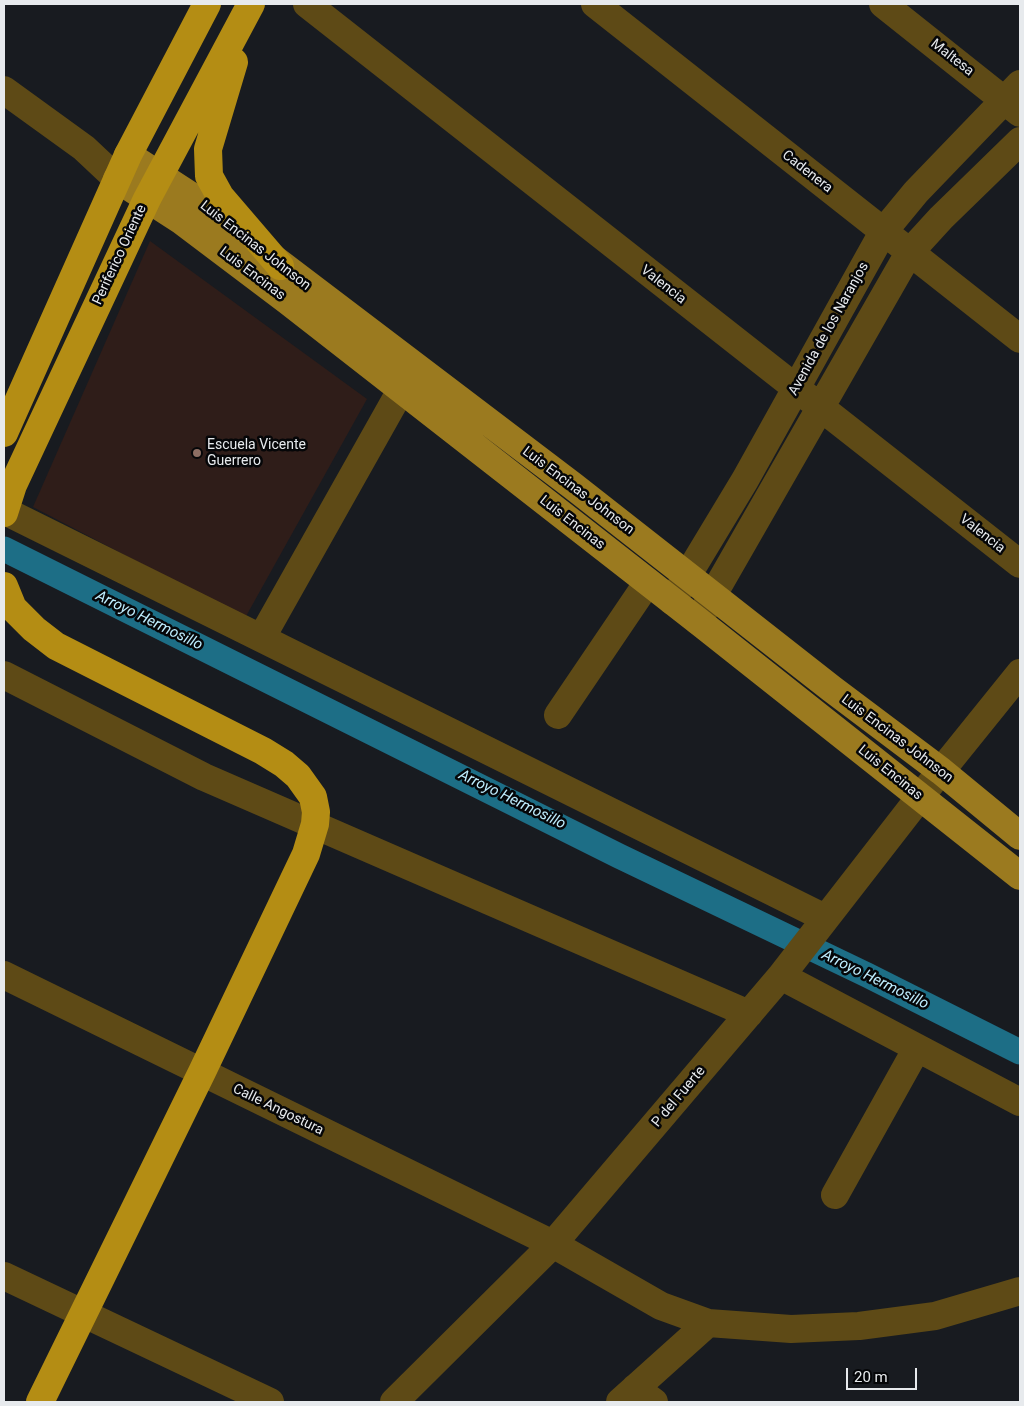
<!DOCTYPE html>
<style>
body{margin:0}
#map{position:relative;width:1024px;height:1406px;overflow:hidden;background:#181b20;font-family:Roboto,sans-serif}
canvas{display:block}
.frame{position:absolute;inset:0;border:5px solid #e7eaed;pointer-events:none}
.scale{position:absolute;left:846px;top:1368px;width:71px;height:22px;box-sizing:border-box;border:2px solid #e7eaed;border-top:0;padding-left:6px;font-size:15px;line-height:18px;white-space:nowrap;color:#e7eaed;-webkit-text-stroke:4px #050608;paint-order:stroke}
</style>
<div id="map">
<canvas width="1024" height="1406"></canvas>
<div class="frame"></div>
<div class="scale">20 m</div>
</div>
<script>
const ctx = document.querySelector('canvas').getContext('2d');
ctx.lineJoin = 'round';
function fillPath(path, color) {
  ctx.fillStyle = color;
  ctx.fill(path, 'evenodd');
}
function toPath(rows) {
  const path = new Path2D();
  for (const r of rows) {
    path.moveTo(r[0], r[1]);
    for (let i = 2; i < r.length; i += 2) path.lineTo(r[i], r[i + 1]);
  }
  return path;
}
function strokePath(path, color, width, dash) {
  ctx.strokeStyle = color;
  ctx.lineWidth = width;
  ctx.lineCap = dash ? 'butt' : 'round';
  ctx.setLineDash(dash || []);
  ctx.stroke(path);
}
function label(font, color, halo, rows, align = 'center') {
  ctx.font = font + ' Roboto,sans-serif';
  ctx.lineWidth = 5;
  ctx.setLineDash([]);
  ctx.textBaseline = 'middle';
  ctx.strokeStyle = halo;
  ctx.fillStyle = color;
  for (const [text, x, y, turn = 0] of rows) {
    ctx.save();
    ctx.translate(x, y);
    ctx.rotate((+turn || 0) * Math.PI / 180);
    ctx.textAlign = isNaN(turn) ? turn : align;
    if (halo) ctx.strokeText(text, 0, 0);
    ctx.fillText(text, 0, 0);
    ctx.restore();
  }
}
fillPath(toPath([
 [150,241,367,399,245,618,33,507]
]), '#2f1d19');
strokePath(toPath([
 [4,549,619,856,867,975,1020,1052]
]), '#1d6e86', 25);
strokePath(toPath([
 [307,4,1020,564],
 [595,4,1020,339],
 [883,4,1020,113],
 [4,90,84,148,117,179],
 [5,511,825,918],
 [672,601,745,480,883,232,916,192,1020,84],
 [698,621,909,253,941,218,1020,141],
 [262,637,401,390],
 [4,675,204,777,749,1014],
 [558,715,648,582],
 [4,975,553,1244,661,1306,708,1323,791,1329,859,1326,935,1316,1020,1291],
 [781,976,1020,1102],
 [835,1195,917,1048],
 [4,1276,270,1402],
 [635,1388,654,1402],
 [394,1402,553,1244,781,976,920,797,1020,673],
 [620,1402,708,1323]
]), '#5e4a16', 28);
strokePath(toPath([
 [128,155,191,196,573,486,832,689,941,771,1020,836],
 [117,179,182,221,288,301,698,621,1020,876]
]), '#9b7a1f', 28);
strokePath(toPath([
 [234,62,208,149,209,176,220,196,280,266],
 [4,433,128,155,207,4],
 [4,513,13,485,147,199,251,4],
 [4,586,13,608,34,629,56,646,263,751,284,764,298,776,313,797,316,812,315,824,306,854,202,1072,40,1402]
]), '#b48d14', 28);
for (const [x, y, r, color] of [
 [197,453,5,"#8d6e63"]
]) {
  const dot = new Path2D();
  dot.arc(x, y, r, 0, 2 * Math.PI);
  ctx.fillStyle = color;
  ctx.fill(dot);
  strokePath(dot, '#050608', 2);
}
label('14px', '#e7eaed', '#050608', [
 ["Maltesa",952,58,38],
 ["Cadenera",807,172,38],
 ["Luis Encinas Johnson",255,246,38],
 ["Periferico Oriente",120,255,-65],
 ["Luis Encinas",252,274,37],
 ["Valencia",663,285,38],
 ["Avenida de los Naranjos",829,329,-61],
 ["Luis Encinas Johnson",578,491,37],
 ["Luis Encinas",572,523,38],
 ["Valencia",982,534,38],
 ["Luis Encinas Johnson",897,739,37],
 ["Luis Encinas",890,773,39],
 ["P del Fuerte",679,1097,-50],
 ["Calle Angostura",278,1110,26]
]);
label('14px', '#e7eaed', '#050608', [
 ["Escuela Vicente",207,445],
 ["Guerrero",207,461]
], 'left');
label('italic 15px', '#beedfe', '#050608', [
 ["Arroyo Hermosillo",149,621,26],
 ["Arroyo Hermosillo",512,800,26],
 ["Arroyo Hermosillo",875,980,26]
]);
</script>
